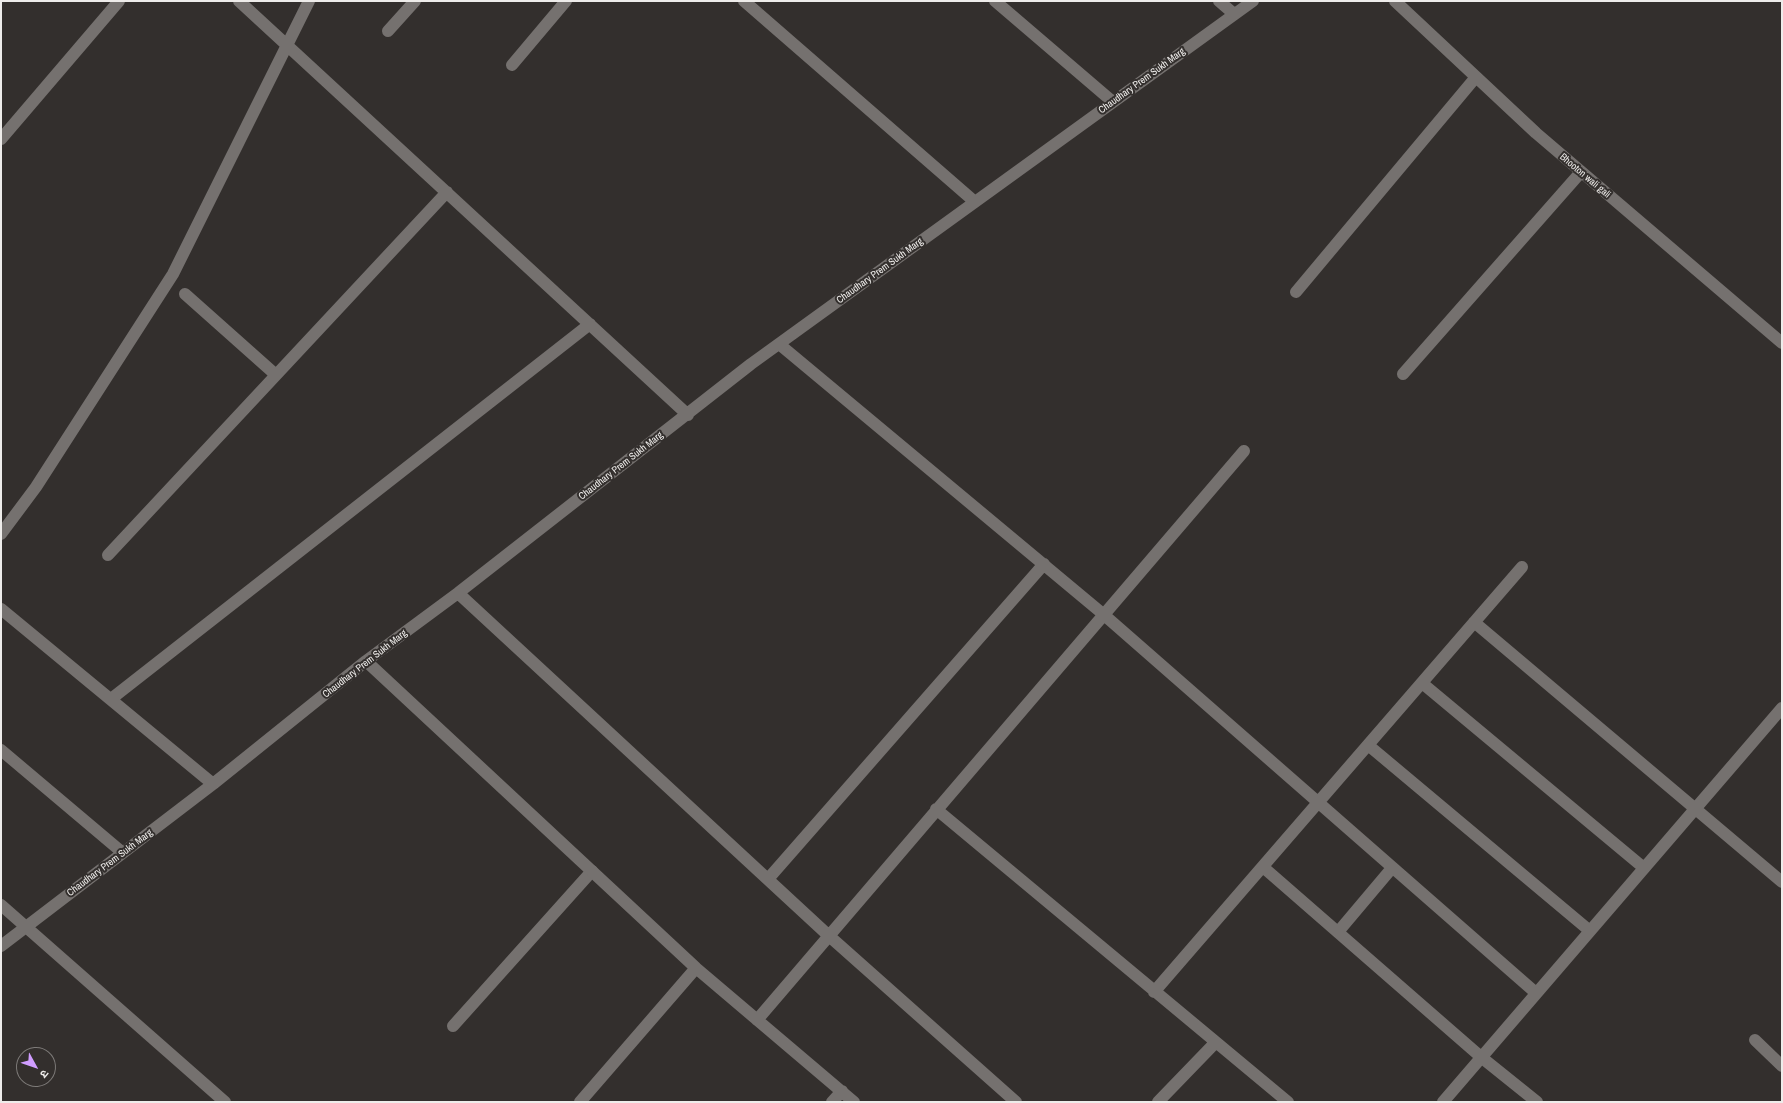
<!DOCTYPE html>
<meta charset="utf-8">
<style>
body{margin:0}
#map{position:relative;width:1783px;height:1103px;overflow:hidden;background:#332f2d;font-family:"Archivo Narrow","Noto Sans Devanagari",sans-serif}
canvas{display:block}
.frame{position:absolute;inset:0;border:2px solid #eeecea;pointer-events:none}
.north{position:absolute;left:16px;top:1047px;width:40px;height:40px;box-sizing:border-box;background:#332f2d;border:1px solid #7e7b79;border-radius:50%;rotate:130deg;font-size:11px;font-weight:700;line-height:16px;text-align:center;color:#eeecea}
.north::after{content:'';display:block;margin:auto;width:14px;height:18px;background:#d09dff;clip-path:polygon(50% 0,100% 100%,50% 72%,0 100%)}
</style>
<div id="map">
<canvas width="1783" height="1103"></canvas>
<div class="frame"></div>
<div class="north">उ</div>
</div>
<script>
const ctx = document.querySelector('canvas').getContext('2d');
ctx.lineJoin = 'round';
function toPath(rows) {
  const path = new Path2D();
  for (const r of rows) {
    path.moveTo(r[0], r[1]);
    for (let i = 2; i < r.length; i += 2) path.lineTo(r[i], r[i + 1]);
  }
  return path;
}
function strokePath(path, color, width, dash) {
  ctx.strokeStyle = color;
  ctx.lineWidth = width;
  ctx.lineCap = dash ? 'butt' : 'round';
  ctx.setLineDash(dash || []);
  ctx.stroke(path);
}
function label(font, color, halo, rows, align = 'center') {
  ctx.font = font + ' "Archivo Narrow",sans-serif';
  ctx.lineWidth = 4;
  ctx.setLineDash([]);
  ctx.textBaseline = 'middle';
  ctx.strokeStyle = halo;
  ctx.fillStyle = color;
  for (const [text, x, y, turn = 0] of rows) {
    ctx.save();
    ctx.translate(x, y);
    ctx.rotate((+turn || 0) * Math.PI / 180);
    ctx.textAlign = isNaN(turn) ? turn : align;
    if (halo) ctx.strokeText(text, 0, 0);
    ctx.fillText(text, 0, 0);
    ctx.restore();
  }
}
strokePath(toPath([
 [512,65,566,1],
 [453,1026,592,871]
]), '#75716f', 12);
strokePath(toPath([
 [239,1,688,415],
 [744,1,975,202],
 [995,1,1113,102],
 [1219,1,1234,14],
 [1395,1,1536,133,1782,343],
 [388,31,415,1],
 [1,139,119,1],
 [1296,292,1476,77],
 [185,294,276,375],
 [779,344,1103,614,1536,993],
 [1403,374,1581,172],
 [1,534,36,487,173,274,309,1],
 [108,555,447,192],
 [458,593,828,935,1016,1102],
 [1,609,213,784],
 [1474,622,1782,882],
 [366,661,696,968,854,1102],
 [1422,683,1644,868],
 [111,699,590,324],
 [1368,745,1590,931],
 [1,750,123,853],
 [936,809,1288,1102],
 [1263,867,1481,1057,1537,1102],
 [768,879,1044,564],
 [1,905,225,1102],
 [1338,932,1392,868],
 [1,946,213,784,366,661,458,593,751,364,1253,1],
 [1154,992,1522,567],
 [757,1020,1244,451],
 [1755,1040,1782,1066],
 [580,1102,696,968],
 [832,1102,842,1091],
 [1158,1102,1215,1043],
 [1443,1102,1782,708]
]), '#75716f', 12);
label('10px', '#eeecea', '#332f2d', [
 ["Chaudhary Prem Sukh Marg",1142,81,-36],
 ["Bhooton wali gali",1585,176,40],
 ["Chaudhary Prem Sukh Marg",880,271,-36],
 ["Chaudhary Prem Sukh Marg",621,466,-38],
 ["Chaudhary Prem Sukh Marg",365,664,-38],
 ["Chaudhary Prem Sukh Marg",110,863,-37]
]);
</script>
